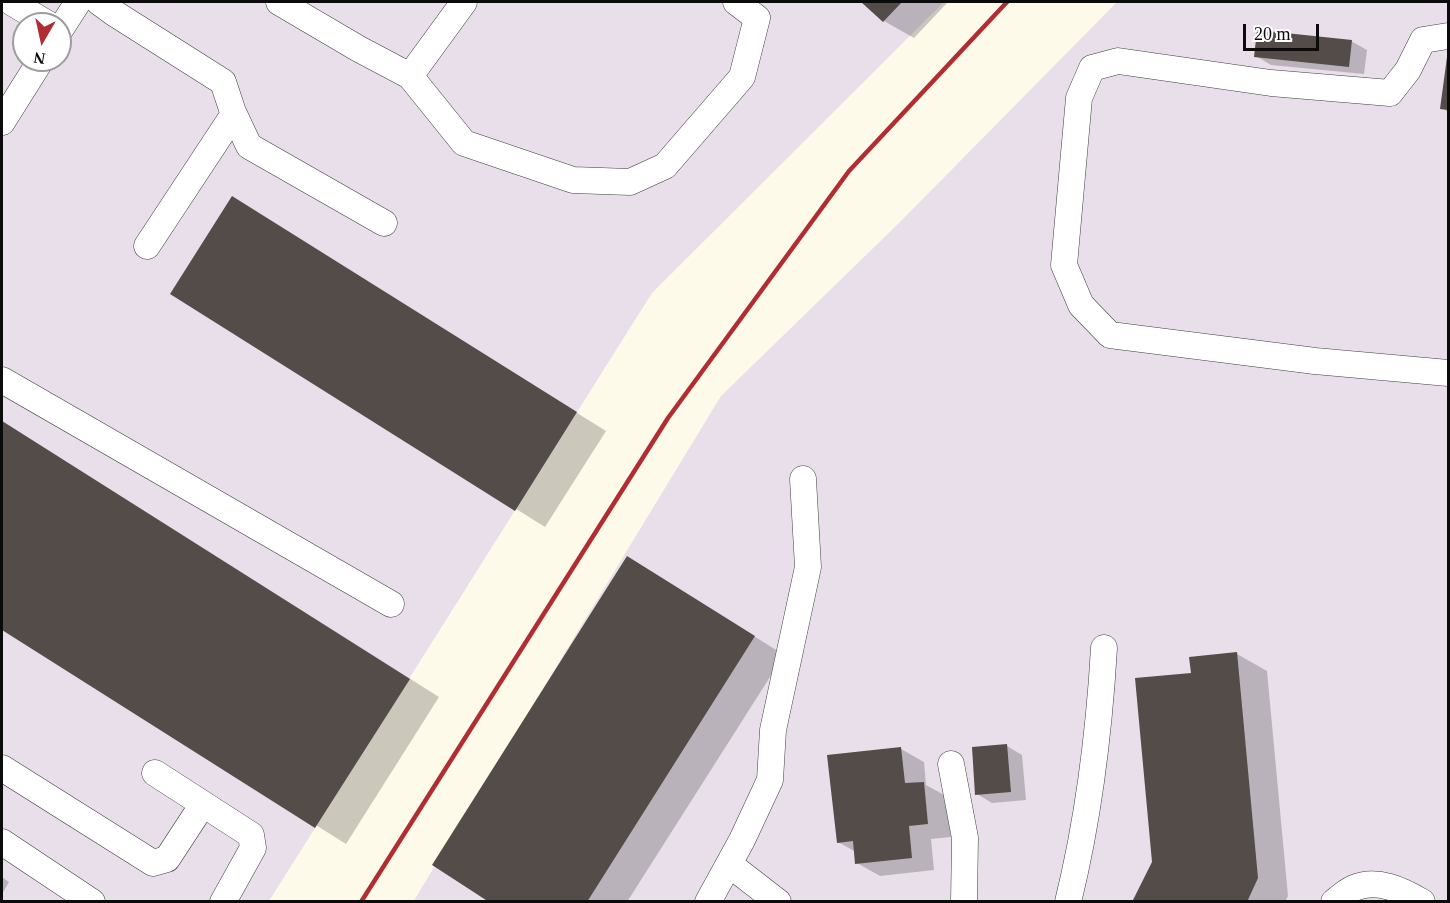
<!DOCTYPE html>
<style>
body{margin:0}
#map{position:relative;width:1450px;height:903px;overflow:hidden;background:#fefaea;font-family:"Times New Roman",serif}
canvas{display:block}
.frame{position:absolute;inset:0;border:3px solid #0b0b0b;pointer-events:none}
.north{position:absolute;left:12px;top:12px;width:60px;height:60px;box-sizing:border-box;background:#fff;border:2px solid #9d9d9d;border-radius:50%;rotate:189deg;font-size:16px;font-weight:700;line-height:24px;text-align:center;color:#0b0b0b}
.north::after{content:'';display:block;margin:auto;width:21px;height:27px;background:#b12d32;clip-path:polygon(50% 0,100% 100%,50% 72%,0 100%)}
.scale{position:absolute;left:1243px;top:24px;width:76px;height:27px;box-sizing:border-box;border:3px solid #0b0b0b;border-top:0;padding-left:8px;font-size:18px;line-height:21px;white-space:nowrap;color:#0b0b0b;-webkit-text-stroke:4px #fff;paint-order:stroke}
</style>
<div id="map">
<canvas width="1450" height="903"></canvas>
<div class="frame"></div>
<div class="north">N</div>
<div class="scale">20 m</div>
</div>
<script>
const ctx = document.querySelector('canvas').getContext('2d');
ctx.lineJoin = 'round';
function paint(path, color) {
  ctx.fillStyle = color;
  ctx.fill(path, 'evenodd');
}
function strokePath(path, color, width, dash) {
  ctx.strokeStyle = color;
  ctx.lineWidth = width;
  ctx.lineCap = dash ? 'butt' : 'round';
  ctx.setLineDash(dash || []);
  ctx.stroke(path);
}
paint(new Path2D(`
 M2,2h942l-292,291 -383,608 -267,1zM24,24h36v36h-36z
 M1117,2h331v899l-1035,1 308,-506 178,-173z`), '#e9dfea');
paint(new Path2D(`
 M863,2h85l-34,36 -30,-17z
 M1351,41l16,9 -3,24 -93,-9 -15,-9z
 M1448,58v54l-6,-4z
 M233,198l373,233 -61,96 -373,-233z
 M2,421l437,276 -93,147 -344,-216z
 M657,575l127,80 -157,247h-135z
 M1237,654l30,17 21,225 -3,6h-151l19,-39 40,-189z
 M1007,746l15,9 4,45 -34,3 -15,-9z
 M901,749l23,13 2,23 20,11 5,41 -20,2 3,31 -54,6 -23,-13 -1,-11 -18,-10z
 M2,877l7,5 -7,12z`), '#0003');
paint(new Path2D(`
 M861,2h41l-19,20z
 M1257,30l95,10 -3,27 -95,-10z
 M1447,57h1v53l-8,-1z
 M232,196l345,216 -62,99 -345,-217z
 M2,421l408,258 -95,149 -313,-198z
 M627,556l128,80 -168,266h-98l-57,-37z
 M1237,652l21,226 -11,24h-115l20,-40 -17,-184 56,-5 -2,-16z
 M1007,744l4,48 -36,3 -3,-48z
 M901,747l4,36 19,-1 4,42 -19,2 3,32 -57,6 -2,-23 -16,2 -10,-88z`), '#534c48');
const minor = new Path2D(`
 M11,2l37,22
 M99,2l15,11 109,69 10,30 16,34 135,77
 M279,2l80,47 51,27 54,67 109,37 57,2 35,-16 77,-89 15,-59 -21,-16
 M60,30l18,-28
 M1448,36l-25,4 -15,30 -18,23 -119,-10 -153,-22 -26,7 -13,30 -15,167 17,40 29,30 205,26 133,12
 M410,76l54,-74
 M2,122l39,-62
 M147,246l87,-132
 M2,380l389,224
 M951,764l14,74 -1,64
 M2,768l151,95 14,-4 36,-55
 M155,773l96,62 2,13 -30,54
 M2,842l90,60
 M729,864l49,38
 M708,902l34,-62 28,-60 3,-50 35,-163 -5,-88
 M1068,902c21,-85 31,-168 36,-254
 M1334,902c6,-5 13,-11 20,-14 23,-10 48,2 68,14`);
strokePath(minor, '#3e3e3e', 27);
strokePath(minor, '#fff', 26);
strokePath(new Path2D(`
 M361,902l307,-484 181,-247 158,-169`), '#b12d32', 4.5);
</script>
